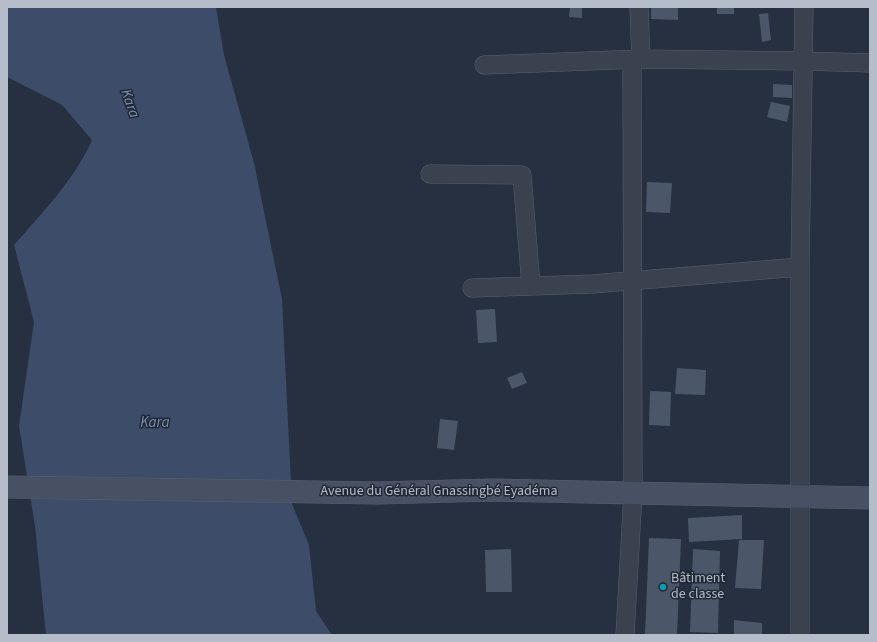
<!DOCTYPE html>
<meta charset="utf-8">
<style>
body{margin:0}
#map{position:relative;width:877px;height:642px;overflow:hidden;background:#263040;font-family:"Source Sans 3",sans-serif}
canvas{display:block}
.frame{position:absolute;inset:0;border:8px solid #b6bdca;pointer-events:none}
</style>
<div id="map">
<canvas width="877" height="642"></canvas>
<div class="frame"></div>
</div>
<script>
const ctx = document.querySelector('canvas').getContext('2d');
ctx.lineJoin = 'round';
function paint(path, color) {
  ctx.fillStyle = color;
  ctx.fill(path, 'evenodd');
}
function strokePath(path, color, width, dash) {
  ctx.strokeStyle = color;
  ctx.lineWidth = width;
  ctx.lineCap = dash ? 'butt' : 'round';
  ctx.setLineDash(dash || []);
  ctx.stroke(path);
}
function drawText(font, color, halo, rows, align = 'center') {
  ctx.font = font + ' "Source Sans 3",sans-serif';
  ctx.lineWidth = 3;
  ctx.setLineDash([]);
  ctx.textBaseline = 'middle';
  ctx.strokeStyle = halo;
  ctx.fillStyle = color;
  for (const [text, x, y, turn = 0] of rows) {
    ctx.save();
    ctx.translate(x, y);
    ctx.rotate((+turn || 0) * Math.PI / 180);
    ctx.textAlign = isNaN(turn) ? turn : align;
    if (halo) ctx.strokeText(text, 0, 0);
    ctx.fillText(text, 0, 0);
    ctx.restore();
  }
}
paint(new Path2D(`
 M7,7h209l8,48 30,108 28,136 10,205 17,41 7,66 16,24h-286l-11,-109 -16,-100 15,-104 -20,-77c29,-33 60,-65 78,-105l-30,-35 -55,-28z`), '#3c4c69');
paint(new Path2D(`
 M570,7h12v11l-13,-1z
 M651,7h27v13l-27,-1z
 M717,7h17v7h-17z
 M768,13l3,27 -9,2 -3,-28z
 M773,84l19,1v13l-19,-1z
 M771,102l19,4 -3,16 -20,-5z
 M647,182l25,1 -2,30 -24,-1z
 M495,309l2,33 -19,1 -2,-33z
 M677,368l29,2 -1,25 -30,-1z
 M522,372l5,11 -15,6 -5,-11z
 M650,391l21,1 -1,34 -21,-1z
 M440,419l18,2 -4,29 -17,-2z
 M742,515v24l-53,3 -1,-24z
 M649,538l32,1 -4,96h-32z
 M739,540h25l-3,49 -26,-1z
 M511,549l1,43h-26l-1,-42z
 M693,549l27,2 -2,82 -28,-1z
 M734,620l28,3v12h-28z`), '#4c5669');
const minor = new Path2D(`
 M639,7l2,52
 M632,61l1,432
 M484,65l157,-6 162,2 67,2
 M430,174l92,1 9,111
 M472,288l120,-4 208,-17
 M625,635l8,-142
 M800,635v-368l4,-260`);
const secondary = new Path2D(`
 M7,487l371,6 114,-3 378,8`);
strokePath(minor, '#58606d', 19);
strokePath(secondary, '#58606d', 23);
strokePath(minor, '#3a4250', 18);
strokePath(secondary, '#485163', 22);
for (const [x, y, r, color] of [
 [663,587,4,"#0f9aa8"]
]) {
  const dot = new Path2D();
  dot.arc(x, y, r, 0, 2 * Math.PI);
  ctx.fillStyle = color;
  ctx.fill(dot);
  strokePath(dot, '#1f2735', 1.5);
}
drawText('14px', '#b6bdca', '#1f2735', [
 ["Avenue du Général Gnassingbé Eyadéma",439,492]
]);
drawText('14px', '#b6bdca', '#1f2735', [
 ["Bâtiment",671,579],
 ["de classe",671,595]
], 'left');
drawText('italic 15px', '#7e91b2', '#1f2735', [
 ["Kara",129,104,70],
 ["Kara",155,424]
]);
</script>
